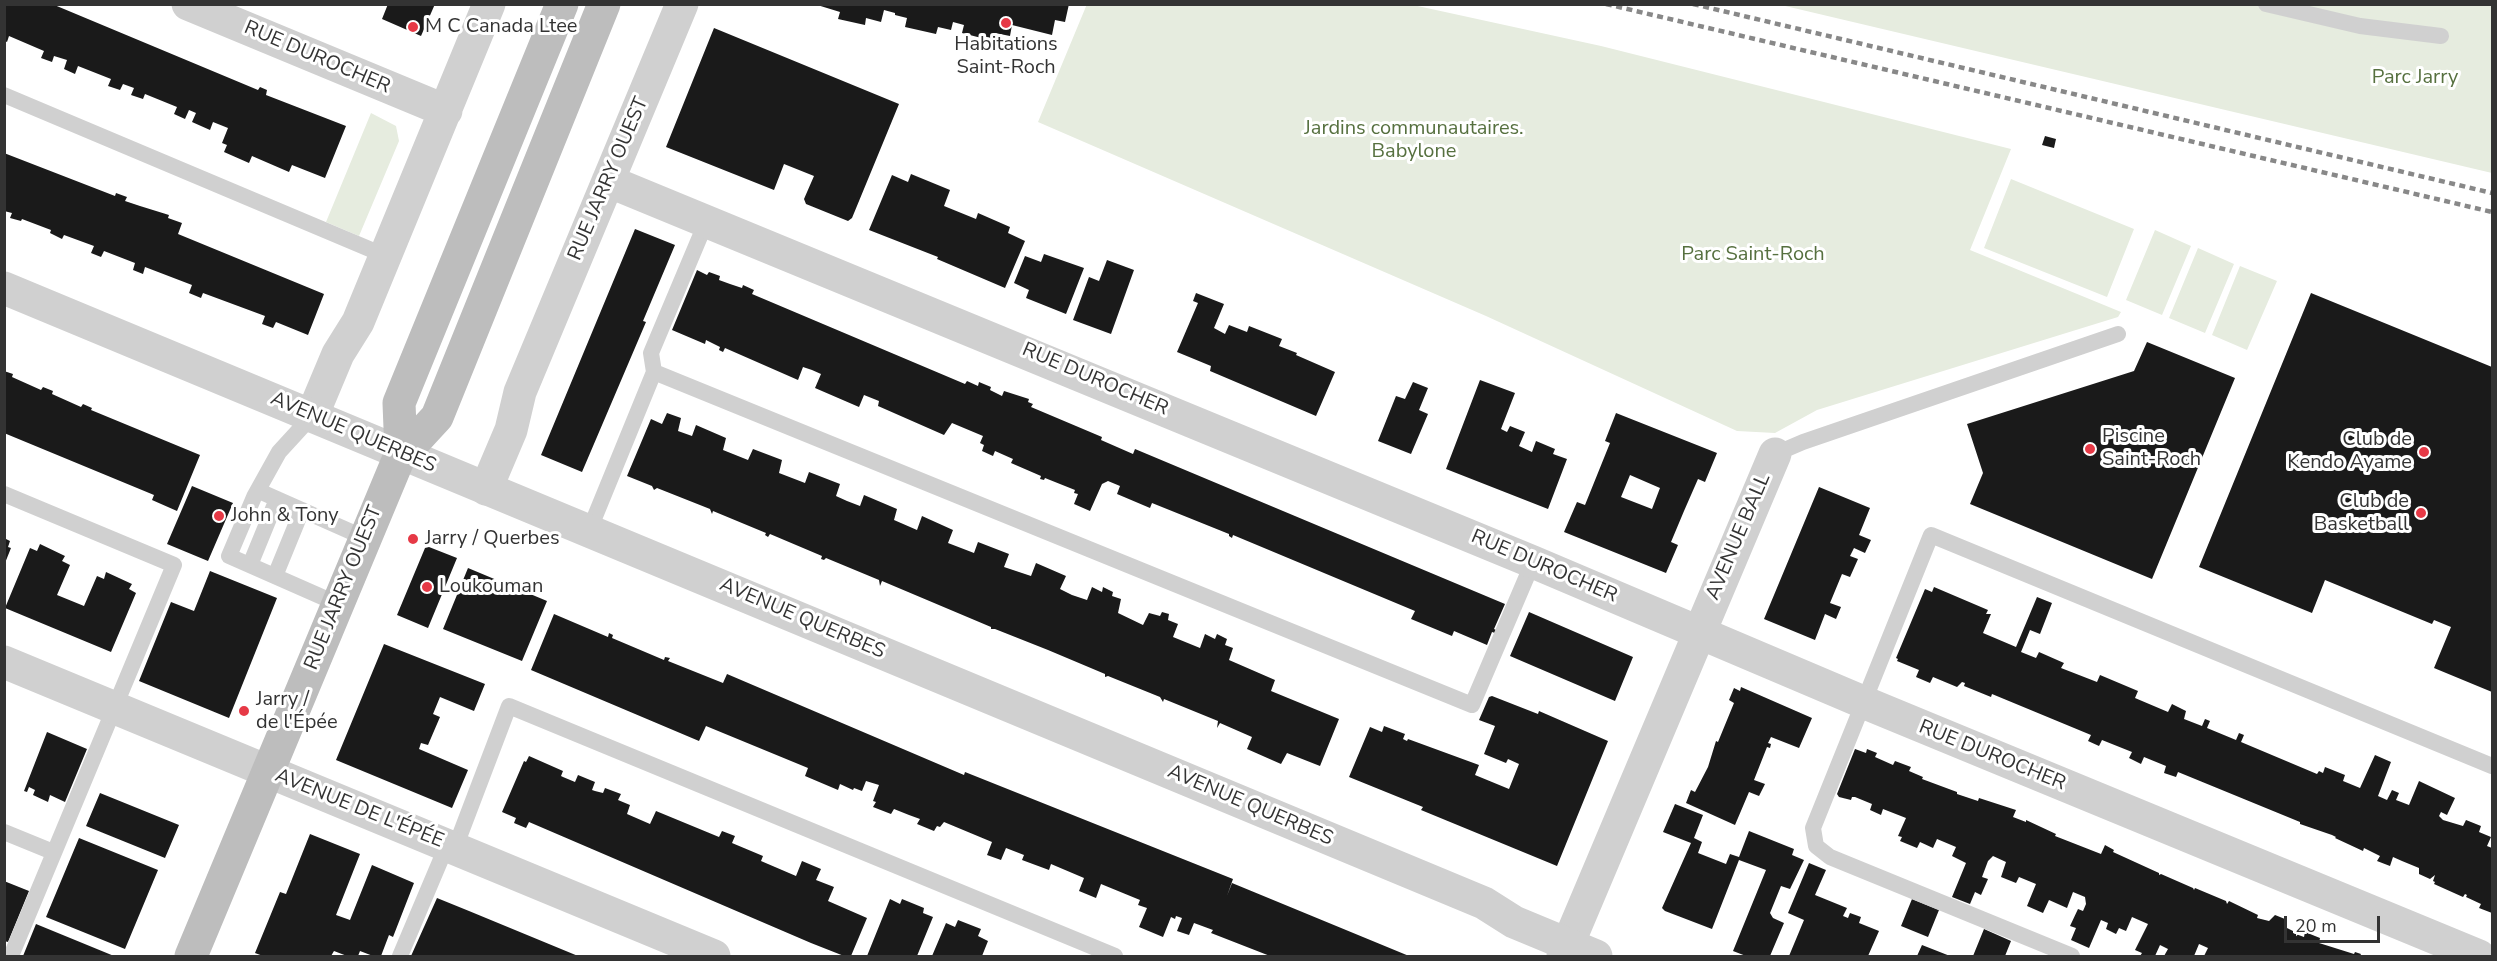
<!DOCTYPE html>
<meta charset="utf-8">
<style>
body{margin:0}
#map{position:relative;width:2497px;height:961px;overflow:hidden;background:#fff;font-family:"Nunito Sans",sans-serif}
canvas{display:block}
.frame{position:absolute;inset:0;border:6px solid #333;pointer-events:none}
.scale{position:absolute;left:2284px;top:916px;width:96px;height:27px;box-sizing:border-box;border:3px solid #333;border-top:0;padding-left:8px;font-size:18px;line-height:21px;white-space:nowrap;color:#333;-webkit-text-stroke:4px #fff;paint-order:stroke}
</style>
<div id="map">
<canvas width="2497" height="961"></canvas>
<div class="frame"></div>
<div class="scale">20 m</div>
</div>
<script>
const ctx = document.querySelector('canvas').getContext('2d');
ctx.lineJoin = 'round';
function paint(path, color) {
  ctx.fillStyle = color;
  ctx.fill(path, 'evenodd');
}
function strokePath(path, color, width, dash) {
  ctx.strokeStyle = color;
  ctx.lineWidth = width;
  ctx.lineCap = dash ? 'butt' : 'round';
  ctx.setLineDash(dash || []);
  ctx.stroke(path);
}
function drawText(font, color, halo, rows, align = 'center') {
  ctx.font = font + ' "Nunito Sans",sans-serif';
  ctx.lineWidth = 6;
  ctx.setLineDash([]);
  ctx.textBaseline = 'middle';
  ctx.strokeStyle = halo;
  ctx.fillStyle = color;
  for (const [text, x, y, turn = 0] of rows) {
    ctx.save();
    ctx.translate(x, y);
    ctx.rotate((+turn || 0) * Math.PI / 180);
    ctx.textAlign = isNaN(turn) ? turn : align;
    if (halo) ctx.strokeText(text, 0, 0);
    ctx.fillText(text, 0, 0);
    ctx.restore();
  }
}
paint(new Path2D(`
 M1087,4l326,1 188,41 410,103 -41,101 151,62 -3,5 -301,93 -42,23 -38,-2 -251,-115 -448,-194z
 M1781,5h711v168z
 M371,113l25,13 3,15 -40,95 -33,-14z
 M2011,179l123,50 -27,68 -123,-49z
 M2155,230l36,16 -29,69 -36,-15z
 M2198,248l36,16 -29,69 -36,-15z
 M2240,266l37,15 -30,69 -35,-15z`), '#e6ecdf');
paint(new Path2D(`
 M5,4h47l206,86 2,-3 7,3 -1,5 80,31 -21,52 -33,-13 -3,7 -37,-16 -3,7 -25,-11 3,-7 -5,-2 6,-15 -15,-6 -3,8 -18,-8 4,-9 -7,-3 -4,9 -11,-5 3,-7 -32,-13 -2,5 -12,-4 3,-7 -11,-4 -3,6 -12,-4 3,-7 -33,-13 -3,8 -11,-5 3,-9 -13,-4 -2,6 -11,-4 3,-7 -35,-15 -2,6 -2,-1z
 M388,4h47l-14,32 -39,-17z
 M814,4h255l-4,18 -10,-2 -3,15 -40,-10 -2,11 -15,-3 -2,8 -31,-8 2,-8 -11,-3 -2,8 -13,-3 -2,7 -31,-7 2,-9 -12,-3v-2l-11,-3 -3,12 -15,-4 -1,7 -27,-6 2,-7z
 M714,28l185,76 -47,114 -4,3 -42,-17 -2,-5 10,-23 -30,-12 -10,26 -108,-43z
 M2045,136l11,3 -2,9 -12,-3z
 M4,153l111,43 1,-3 11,4 -2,4 15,5 29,9 -1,3 14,5 -4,11 146,60 -16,41 -32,-13 -3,6 -11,-4 3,-8 -62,-23 -2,5 -12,-5 3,-8 -47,-18 -2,7 -10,-4 2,-7 -31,-12 -3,6 -10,-4 3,-7 -30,-11 -2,4 -12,-6 1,-3 -29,-11 -1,2 -11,-3 2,-5 -8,-2z
 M911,174l39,16 -6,16 32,13 2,-6 32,14 -2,6 17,8 -20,47 -68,-29 1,-2 -69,-27 23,-55 16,7z
 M635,229l40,16 -32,76 3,1 -64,150 -41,-17z
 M1044,254l40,14 -18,46 -40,-16 3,-8 -15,-7 11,-27 16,6z
 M1107,260l27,10 -23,64 -38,-14 16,-43 10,4z
 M697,270l10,5 2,-3 11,4 -1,4 11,4 12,4 1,-3 11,5 -2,4 213,90 2,-3 11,5 1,-4 12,5 -1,3 12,6 2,-5 25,8 -1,3 5,2 -2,3 71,30 -1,3 32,14 2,-5 370,155 -11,25 2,1 -1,3 -3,-1 -5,13 -33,-14 -2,5 -41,-17 4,-8 -182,-76 -1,3 -3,-2v-2l-77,-31 -2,5 -33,-14 3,-8 -12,-5 -6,3 -12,27 -16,-7 4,-10 -4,-1 1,-3 -30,-12 -1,2 -4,-1 1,-3 -30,-13 2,-4 -18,-8 -2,5 -11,-5 2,-6 -4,-2 3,-7 -31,-13 -8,12 -66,-29 1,-5 -15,-6 -5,12 -44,-19 6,-14 -9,-4 -9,-3 -5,13 -73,-32 -2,4 -4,-2 1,-3 -14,-7 -1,4 -33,-14z
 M1196,293l28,11 -10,24 11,6 4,-9 18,7 2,-6 33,13 -3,7 18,7 -1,2 39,17 -19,44 -106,-45 1,-5 -34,-14 21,-49 -5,-2z
 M2311,293l181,74v325l-58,-24 17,-41 -17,-7 -2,4 -107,-44 -13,33 -113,-46z
 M2147,342l88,36 -83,201 -182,-75 13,-31 -16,-49 167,-53z
 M4,371l9,3 -1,3 29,13 2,-3 10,4 -1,3 29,13 2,-3 9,4 -1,2 109,45 -23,56 -25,-11 2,-5 -150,-62z
 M1480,380l35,13 -14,36 6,3 3,-6 15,6 -6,14 13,6 4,-11 19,8 -2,5 14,5 -19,50 -102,-40z
 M1413,382l15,6 -9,22 9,4 -17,40 -33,-13 18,-45 9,3z
 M667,413l14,5 -3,13 14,5 4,-11 30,13 -3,12 25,10 5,-11 29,11 -3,13 26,10 4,-11 31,12 -4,12 11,5 13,5 4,-11 33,14 -3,11 23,10 5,-14 31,14 -5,13 26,10 4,-11 31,12 -5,13 27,9 5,-13 30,13 -6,13 12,6 15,5 5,-13 10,5 1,-5 10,5 -1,4 9,3 -3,14 25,12 6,-12 11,3 2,-4 7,2 -1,6 10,4 -5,13 27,11 5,-14 10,5 2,-5 10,5 -2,6 8,3 -4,12 46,20 -4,11 68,28 -19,47 -33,-13 -6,11 -34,-15 5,-12 -32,-14 -3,5 1,-7 -54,-22 -1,3 -3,-5 -52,-21 -3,1v-3l-57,-24 -53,-21h-4v-2l-109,-46 -2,5 -1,-6 -53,-22 -2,2 -3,-1 1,-3 -52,-22 -2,3 -3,-2 1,-2 -53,-22 -1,3 -2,-5 -53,-21 -3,2 -2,-4 -25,-10 24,-57 11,5z
 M1616,413l101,40 -12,29 -7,-3 -14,32 -13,31 7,3 -12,28 -102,-41 13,-30 8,3 25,-62 -5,-2zM1630,475l30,13 -8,21 -31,-12z
 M192,486l41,17 -25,58 -41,-17z
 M1819,487l51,21 -11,27 12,5 -6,13 -11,-5 -4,8 8,3 -8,18 -8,-3 -12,29 11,4 -5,12 -11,-5 -10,26 -51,-21z
 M4,538l6,3 -2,6 3,1 -6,15z
 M40,544l25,12 -3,5 8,4 -13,30 27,11 13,-30 7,3 2,-7 26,12 -3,5 7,4 -25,59 -106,-44 25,-60 7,3z
 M429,547l28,11 -29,70 -31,-13 28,-67z
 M468,568l79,33 -25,60 -79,-32z
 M210,571l67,27 -48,120 -90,-37 32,-79 23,9z
 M1934,587l54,23 -2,4h5l-8,19 33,14 21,-50 15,6 -12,31 -10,-4 -9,22 15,6 3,-6 25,11 -3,5 36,14 3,-7 38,16 -3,7 33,14 4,-8 14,7 -2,8 18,7 3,-7 5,2 -3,7 29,12 3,-7 5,2 -3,7 76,32 2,-3 4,2 2,-6 20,8 -2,6 17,7 15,-33 16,7 -13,34 9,4 5,-10 7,3 -3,7 13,5 10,-24 36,17 -8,17 -6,-3 -2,4 4,4 20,6 3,-6 15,6 -2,6 12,5 -4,9 5,2v65l-13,-5 2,-4 -15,-7 1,-2 -2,-1 -2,3 -29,-13 1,-2 -2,-1 2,-6 -5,4 -11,-5v-6l-17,-7 -9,-4 -3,9 -13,-5 3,-5 -16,-8 -1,3 -28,-13 1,-1 -4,-2 -32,-11v-2l-122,-50 -2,5 -12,-4 2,-7 -22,-9 -3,7 -12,-6 3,-6 -30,-12 -3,6 -11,-5 3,-6 -99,-41 -1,3 -27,-11 1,-3 -3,-1 -5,5 -24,-10 -3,6 -14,-6 3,-7 -22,-9 1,-2 -2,-1 29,-69 7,3z
 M1529,612l104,45 -18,44 -105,-45z
 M554,614l54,23 1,-4 4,2 -1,3 52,22 1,-3 5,1 -2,3 55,22 4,-9 237,101 1,-3 268,107 -6,17 5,-13 177,73h-139l-59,-23 2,-3 -19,-7 -5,12 -12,-4 5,-13 -6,-2 -1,3 -4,-2 -8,20 -24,-10 8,-19 -9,-3 2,-5 -39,-16 -5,14 -17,-7 5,-13 -33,-14 -2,6 -27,-10 2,-5 -18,-7 -5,12 -14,-5 5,-13 -48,-20 -4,5 -3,-1 -3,5 -17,-7 3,-5 -11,-4 -15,-6 -3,5 -18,-7 3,-5 -3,-1 6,-16 -13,-4 -4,10 -8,-3 -1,2 -13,-6 -2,6 -33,-14 3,-8 -102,-42 -7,15 -168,-71z
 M384,644l101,40 -11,27 -34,-14 -7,17 7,3 -12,28 -7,-2 -2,6 49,21 -16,38 -116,-48z
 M1741,687l71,31 -13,30 -28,-11 -3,6 3,1 -1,4 -3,-1 -13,33 11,4 -6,12 -10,-4 -14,33 -49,-22 5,-13 4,2 13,-25 8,-26 2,1 16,-39 -5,-3 5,-12 6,3z
 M1492,696l46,18 1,-3 69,30 -51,125 -136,-56 2,-3 -74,-30 21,-50 12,5 2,-6 21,8 -2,5 4,2 1,-2 71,26 -4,10 34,14 10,-25 -11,-5 -2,4 -22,-9 11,-28 -16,-6 10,-23z
 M47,732l40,17 -22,53 -15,-7 -2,7 -15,-7 2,-5 -6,-3 -2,5 -3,-1z
 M1855,749l11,4 1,-4 10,4 -2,4 18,8 2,-4 16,6 -2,4 14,6 -1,2 35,13v2l21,7 1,-3 37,12 -3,7 13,5v-2l30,14 -1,2 46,18 4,-9 9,5 -1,2 46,21v2l2,-1 32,14 1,2 1,-2 31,13 1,3 2,-3 29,14 -1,3 12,3 6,-6 10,4v8l8,4v2l11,4 1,-5 15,6 -1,5 35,11 1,-2 6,2 -1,2h-156l4,-8 -9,-4 -5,12h-30l4,-7 -8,-4 -5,11h-15l2,-3 -7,-3 13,-26 -16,-7 -6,14 -7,-3 -3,6 -10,-5 2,-6 -7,-3 -12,28 -18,-8 5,-12 -6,-2 8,-17 5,2 3,-7 -1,-7 -12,-5 -6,16 -18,-8 -6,13 -16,-7 9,-22 -17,-7 -3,6 -15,-6 5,-15 -13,-6 -5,5 -6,16 6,2 -7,16 -6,-3 -5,12 -18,-7 14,-34 -14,-7 4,-9 -19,-8 -4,9 -13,-6 -3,6 -17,-7 2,-4 -4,-1 8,-18 -23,-9 -2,6 -11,-5 2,-6 -17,-7h-3l-1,3 -12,-3 -2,-3z
 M529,756l34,15 -2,5 2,1 12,5 3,-7 17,7 -3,8 3,1 8,2 2,-5 16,6 -3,6 12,5 -3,9 23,10 6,-13 63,26 3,-6 13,5 -3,7 31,13 -2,5 35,15 6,-15 19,8 -5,11 18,7 -6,14 39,17 -16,38h-7l-33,-13 -282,-121 -3,6 -12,-5 2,-5 -14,-6 22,-51 2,1z
 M100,793l79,32 -14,33 -79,-32z
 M1675,804l28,11 -9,23 8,4 -4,11 28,11 4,-10 9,3 10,-26 45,18 -2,6 12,5 -14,29 -9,-3 -11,27 3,5 11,5 -14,33h-24l-13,-5 33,-81 -27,-10 -27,69 -47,-18 -3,-3 29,-65 -28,-11z
 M310,834l50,20 -24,61 14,5 22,-55 42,18 -21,54 -4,-2 -8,21h-8l-13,-5 -2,5h-11l-13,-5 -3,5h-68l-8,-3 25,-61 6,2z
 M79,838l79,32 -33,79 -79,-32z
 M1809,863l17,7 -11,25 32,13 -4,8 5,2 2,-5 11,4 -2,6 20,8 -11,25h-79l15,-36 -16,-7z
 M4,881l25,10 -21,51 -4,-1z
 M437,898l32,13 109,45h-167z
 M890,899l10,5 2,-5 22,9 -1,5 10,4 -16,39h-50z
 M1912,899l27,11 -11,27 -27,-11z
 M958,920l23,9 -3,7 10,5 -6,15h-50l14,-33 9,4z
 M36,924l78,32h-91z
 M1984,929l27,12 -6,15h-32z
 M1922,945l28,11h-33z`), '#1a1a1a');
strokePath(new Path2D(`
 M2266,4l94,22 81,10
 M4,95l382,161
 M654,372l818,333 61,-143
 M312,416l-33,36 -25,45 -25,59 109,48
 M1775,454l28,-12 315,-108
 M259,491l106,47
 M4,494l170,71 -163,391
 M589,531l65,-159 -3,-19 56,-133
 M250,565l27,-66
 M275,576l27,-66
 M4,832l49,20
 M455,848l54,-142 606,250
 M400,956l47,-111
 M2072,956l-242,-99 -14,-11 -3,-18 118,-293 561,231`), '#d0d0d0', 16);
strokePath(new Path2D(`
 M188,4l258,107
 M608,181l925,381 330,140 616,254
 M312,416l26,-62 20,-32 131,-318
 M486,489l25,-59 9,-38 162,-388
 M4,662l710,294
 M1563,956l212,-502`), '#d0d0d0', 33);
strokePath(new Path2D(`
 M4,288l1480,615 30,19 82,34`), '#d0d0d0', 33);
strokePath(new Path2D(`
 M401,453l12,-10 24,-26 167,-413
 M191,956l210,-503 -2,-50 163,-399`), '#bdbdbd', 33);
strokePath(new Path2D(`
 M1606,4l886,208
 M1693,4l799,189`), '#888', 4.5, [6, 4.5]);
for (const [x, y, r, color] of [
 [1006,23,6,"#e63946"],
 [413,27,6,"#e63946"],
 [2090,449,6,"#e63946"],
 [2424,452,6,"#e63946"],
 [2421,513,6,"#e63946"],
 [219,516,6,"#e63946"],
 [413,539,6,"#e63946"],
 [427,587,6,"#e63946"],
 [244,711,6,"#e63946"]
]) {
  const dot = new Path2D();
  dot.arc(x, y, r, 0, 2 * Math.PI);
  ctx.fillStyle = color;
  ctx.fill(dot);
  strokePath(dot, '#fff', 2);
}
drawText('20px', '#333', '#fff', [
 ["M C Canada Ltee",425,27],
 ["Habitations",1006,45,"center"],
 ["Saint-Roch",1006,68,"center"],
 ["Piscine",2102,437],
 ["Saint-Roch",2102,460],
 ["Club de",2412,440,"right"],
 ["Kendo Ayame",2412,463,"right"],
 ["Club de",2409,502,"right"],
 ["Basketball",2409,525,"right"],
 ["John & Tony",231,516],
 ["Jarry / Querbes",425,539],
 ["Loukouman",439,587],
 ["Jarry /",256,700],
 ["de l'Épée",256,723]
], 'left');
drawText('20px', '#333', '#fff', [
 ["RUE DUROCHER",317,58,23],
 ["RUE JARRY OUEST",609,179,-67],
 ["RUE DUROCHER",1095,380,23],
 ["AVENUE QUERBES",353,433,23],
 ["AVENUE BALL",1739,537,-67],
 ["RUE DUROCHER",1544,567,23],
 ["RUE JARRY OUEST",344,588,-68],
 ["AVENUE QUERBES",802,619,23],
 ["RUE DUROCHER",1992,756,22],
 ["AVENUE QUERBES",1250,806,23],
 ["AVENUE DE L'ÉPÉE",359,809,22]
]);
drawText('20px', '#56703f', '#fff', [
 ["Parc Jarry",2415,78],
 ["Jardins communautaires.",1414,129],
 ["Babylone",1414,152],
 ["Parc Saint-Roch",1753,255]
]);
</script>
